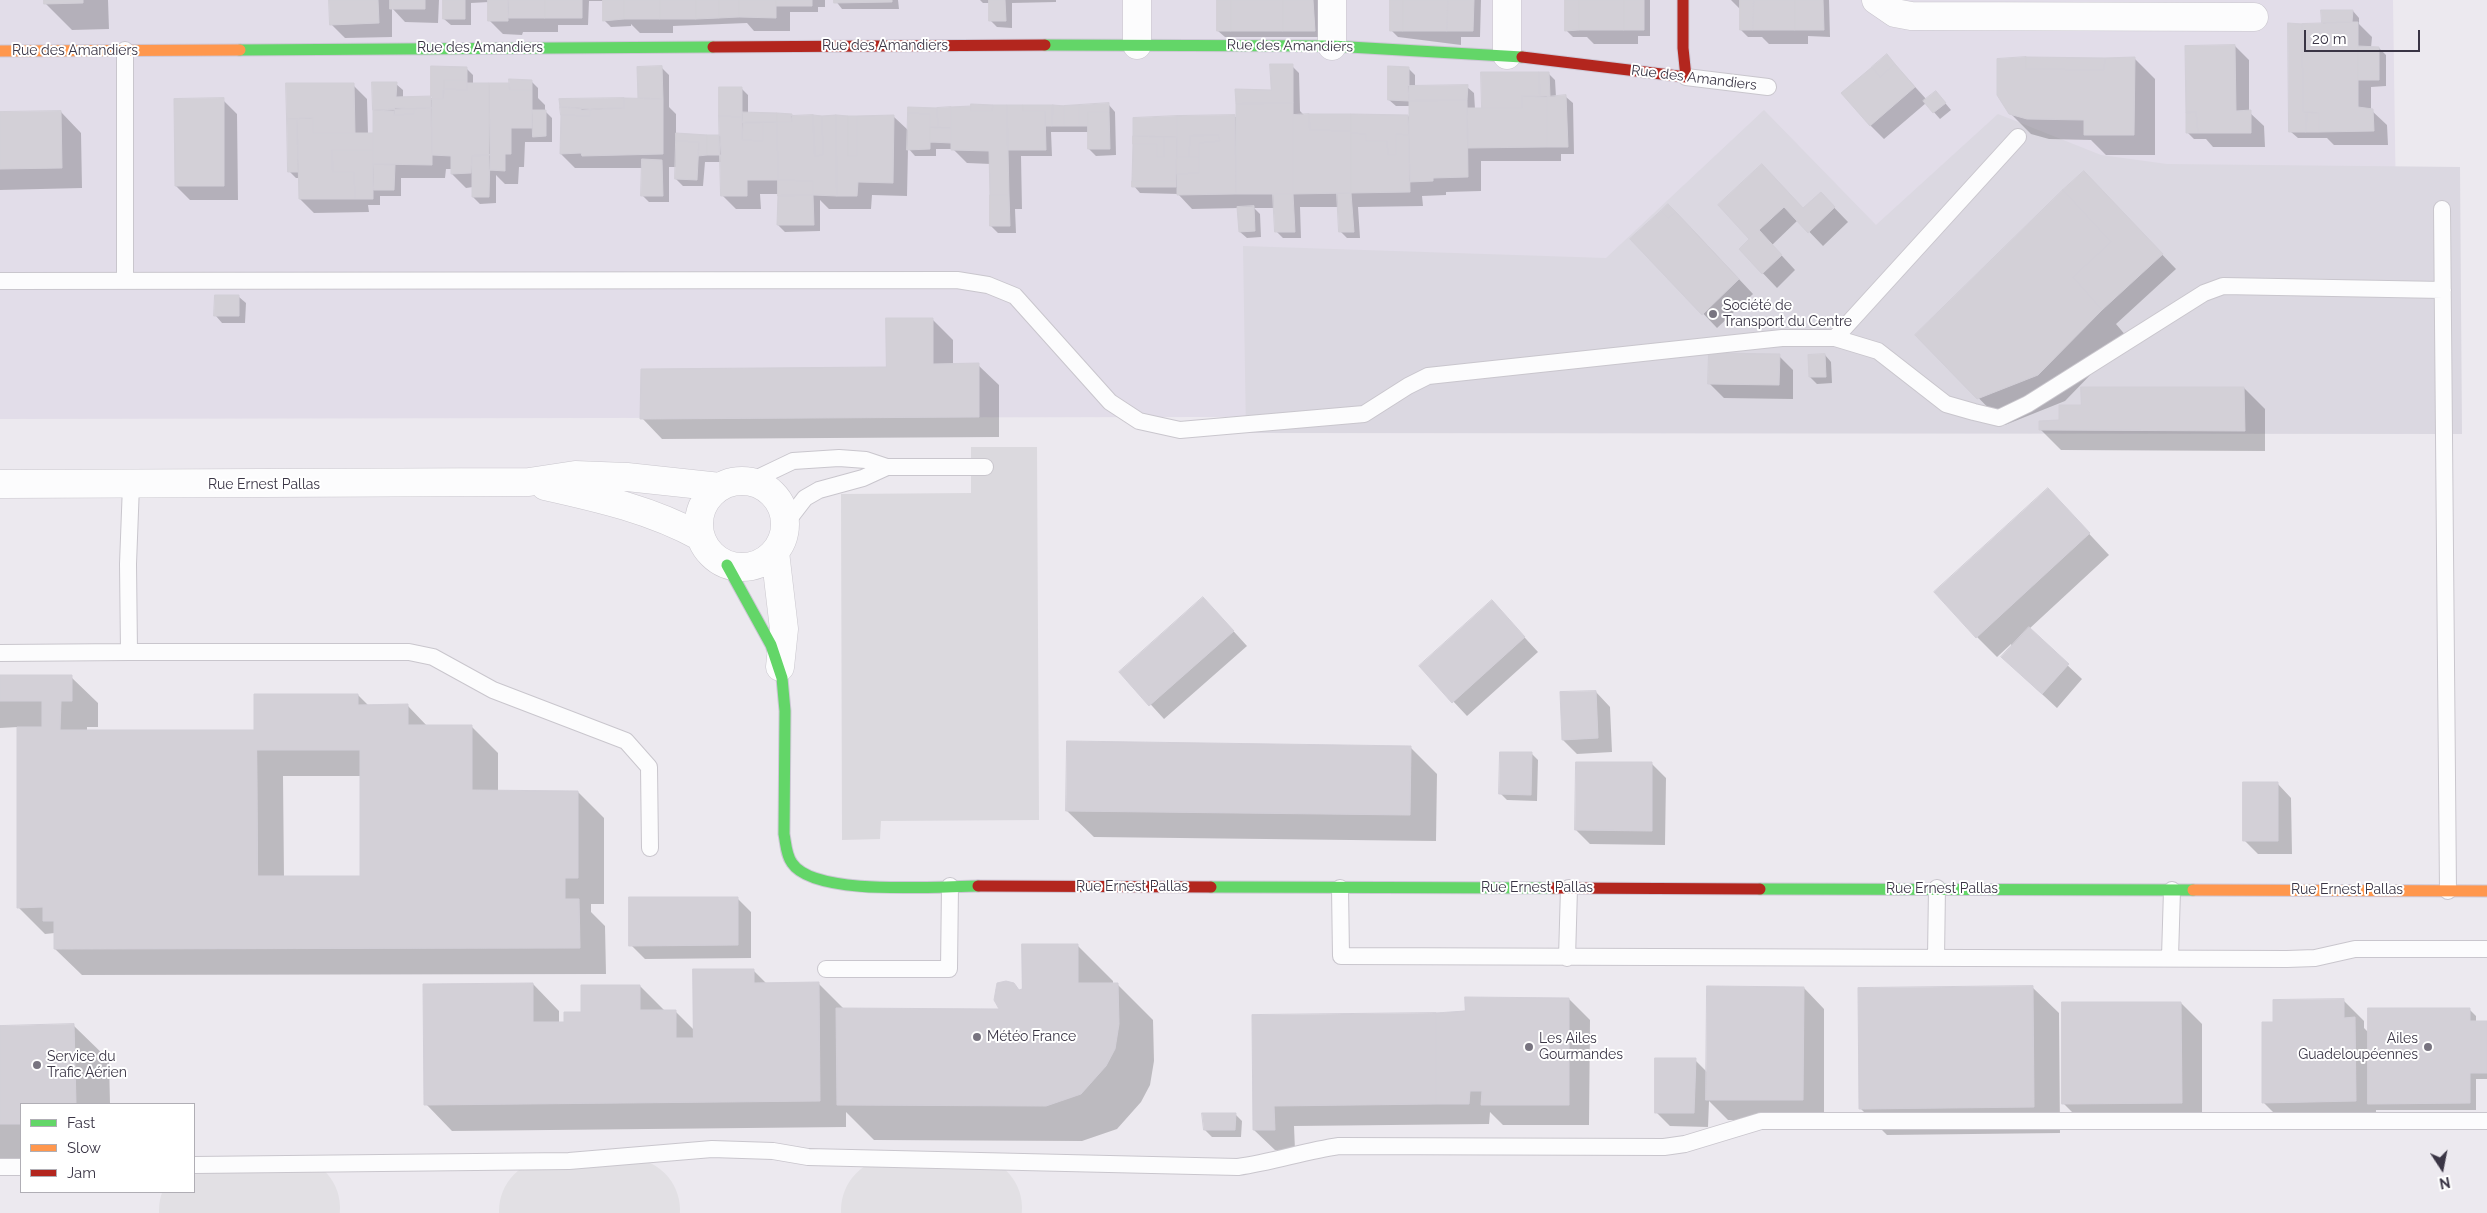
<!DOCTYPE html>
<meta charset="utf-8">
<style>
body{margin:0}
#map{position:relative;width:2487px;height:1213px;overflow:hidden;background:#ece9ef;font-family:Raleway,sans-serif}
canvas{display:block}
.legend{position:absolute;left:20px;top:1103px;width:175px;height:90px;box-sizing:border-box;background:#fff;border:1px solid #b0aeb5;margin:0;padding:6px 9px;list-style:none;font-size:15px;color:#3a3545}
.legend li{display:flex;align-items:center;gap:10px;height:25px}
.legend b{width:25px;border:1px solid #b0aeb5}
.north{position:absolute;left:2417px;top:1143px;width:50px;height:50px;-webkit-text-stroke:4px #fff;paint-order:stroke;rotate:169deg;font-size:14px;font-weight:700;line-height:20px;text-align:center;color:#3a3545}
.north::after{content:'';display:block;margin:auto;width:18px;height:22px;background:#3a3545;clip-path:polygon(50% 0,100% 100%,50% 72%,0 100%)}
.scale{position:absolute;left:2304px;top:30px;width:116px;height:22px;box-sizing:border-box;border:2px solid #3a3545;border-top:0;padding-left:6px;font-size:15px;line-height:18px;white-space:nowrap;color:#3a3545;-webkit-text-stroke:4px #fff;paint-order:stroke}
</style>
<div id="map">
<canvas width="2487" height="1213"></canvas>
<ul class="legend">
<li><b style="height:6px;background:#63d668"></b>Fast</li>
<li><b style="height:6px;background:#ff974d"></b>Slow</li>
<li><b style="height:6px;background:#b3261e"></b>Jam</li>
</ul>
<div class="north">N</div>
<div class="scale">20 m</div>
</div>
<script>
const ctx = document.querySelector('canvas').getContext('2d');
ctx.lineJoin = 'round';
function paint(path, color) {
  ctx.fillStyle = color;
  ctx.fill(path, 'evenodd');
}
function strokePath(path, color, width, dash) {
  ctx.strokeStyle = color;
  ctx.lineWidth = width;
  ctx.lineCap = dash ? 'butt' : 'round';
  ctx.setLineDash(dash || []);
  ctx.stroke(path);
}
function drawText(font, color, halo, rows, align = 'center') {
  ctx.font = font + ' Raleway,sans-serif';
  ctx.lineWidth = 4;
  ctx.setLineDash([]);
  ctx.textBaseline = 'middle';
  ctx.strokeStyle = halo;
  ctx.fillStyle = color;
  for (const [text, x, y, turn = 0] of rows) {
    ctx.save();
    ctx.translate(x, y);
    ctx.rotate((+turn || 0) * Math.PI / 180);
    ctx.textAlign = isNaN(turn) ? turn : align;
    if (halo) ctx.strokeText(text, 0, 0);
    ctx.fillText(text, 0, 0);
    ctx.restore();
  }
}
paint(new Path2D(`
 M0,0h2393l6,415 -2399,4z`), '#e2dde9');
paint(new Path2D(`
 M1764,110l112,115 122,-111 103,41 66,9 293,3 2,267 -1216,-1 -3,-187 363,12z`), '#dbd8e1');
paint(new Path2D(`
 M971,447h66l2,373 -158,1 -1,18 -38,1 -1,-346 130,-1z`), '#dbd9de');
paint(new Path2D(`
 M45,0h63l1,29 -37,1 -27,-27z
 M330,0h109l-1,23 -33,-1 -13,-14v29l-47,1 -14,-14z
 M444,0h381v7h-7v5h-28v19h-36l-7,-8 -74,3v7h-33l-9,-9v2l-20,1 -7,-7v-19h-15l-1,24h-30v7h-35l-1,3 -19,-1 -14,-14v-18l-18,1v22h-20l-7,-6z
 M835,0h63l1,9h-57z
 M980,0h76v2l-44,1v25l-15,-1 -7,-7v-17h-7z
 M1218,0h100l3,37h-96l-7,-6z
 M1391,0h90l-1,37h-19v8l-63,-8 -7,-7z
 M1567,0h83v36h-12v8h-44l-7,-7h-14l-7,-7z
 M1731,0h98l1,37 -22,-1v8h-39l-7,-7h-14l-7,-7v-20z
 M2322,11h31l6,7v6l13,13 -1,11h8l7,7v31l-15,1v23l16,15 1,20h-54l-7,-7h-29l-7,-6 32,-108z
 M2235,46l14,14v52l15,14 1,21h-52l-7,-8h-12l-7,-7z
 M1887,56l40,44 9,-8 15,18 -11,9 -14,-16 -42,36 -14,-14z
 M2134,58l21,21v76h-49l-15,-15 -42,-1 -18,-5 -21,-21z
 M1292,66l7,7 1,38 5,5h103l2,2v-12h-14l-7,-6 19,-32 7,7v12h52l7,6 1,16h8l65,-36 7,7 1,17h10l7,6 1,51h-13v7h-80v30l-35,1v3l-24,1 1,10 -65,1 2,31h-13l-7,-7 -1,-24h-39l1,31h-18l-7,-7 -1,-23h-21l6,6 1,23 -14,1 -7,-6 -1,-24 -47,1 -14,-15 -38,-1 -6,-7v-67l103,-2 35,-26z
 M433,68h33l7,7v9l35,1 3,2 20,-6 7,7v10l7,7v6l7,7v24h-27l-1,25h-5l-1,17h-13l-9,-9v28l-16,1 -7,-7v-10l-7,1 -14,-14v-5h-6l-1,9h-44v18h-21v9h-12l1,7 -55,1 -14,-14v-21h-4l-7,-7 -2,-87 66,1 14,14 1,35h6l-1,-50h23l7,6v8h30z
 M639,68h23l7,7v32l7,7v20l45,2 20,-48 7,7v19l43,1 3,3 100,-1 15,14 42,-23 158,-3 6,7 1,43 -20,1 -7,-7v-17h-38l1,24h-31l1,53h-7l1,24h-18l-7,-7v-62l-24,-1 -14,-14h-17v7h-21l-7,-8 -1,48 -35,-1 -1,14h-42l-9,-9v31l-35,1 -7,-7 1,-31h-19l1,15h-25l-14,-14v-33h-17l-2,24h-20l-7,-7v-12h-7v35h-20l-7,-7 1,-27h-68l-14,-14v-54h79z
 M223,100l14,14 1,86h-48l-14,-14z
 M61,112l20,21 1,55 -82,2v-77z
 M1762,166l42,44 17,-16 27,28 -25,24 -25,-26 -26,25 23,25 -18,18 -37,-39 10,-10z
 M2097,187l79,82 -60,55 11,13 -62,64 -60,24 -88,-90z
 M1690,227l63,67 -36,34 -85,-89z
 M239,297l7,6 -1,20h-23l-6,-7z
 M932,319l21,21v25h25l21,20v52l-337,2 -20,-21 246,-50z
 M1825,355l6,7 1,21 -15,1 -7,-7z
 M1779,356l14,14v29l-69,-1 -15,-15z
 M2244,388l21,21v42l-204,-1 -21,-21 20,-8 22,-15z
 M2048,490l61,65 -80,74 53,50 -25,29 -40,-37 -6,-27 -14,13 -20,-20z
 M1492,602l46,50 -71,64 -47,-50z
 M1217,613l30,33 -83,73 -43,-47z
 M0,676l71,1 27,26v24h-11v4h168l103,-36 11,11h39l20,21 43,-1 27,27v39h80l26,26v86h-13v8l14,14 1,48 -524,1 -27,-26v-16l-10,1 -27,-27v-180l-18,1zM283,776h79v101l-78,1z
 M1596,692l14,15 2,45 -35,2 -14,-14z
 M1410,747l27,27 -1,67 -342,-4 -27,-26z
 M1531,753l7,7 -1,41 -30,-1 -7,-7z
 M1652,764l14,14 -1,67 -75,-1 -14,-14z
 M2277,783l14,15 1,56h-34l-14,-14z
 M737,898l14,14v46l-106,1 -14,-14z
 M1077,945l36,36v4h5l35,35 1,41 -4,24 -9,17 -24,27 -35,12 -208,-1 -28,-28v15l-394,4 -26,-27 107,-120 26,27v12h6l75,-37 25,25h10l19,19 59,-60 14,14h52l26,26h156l13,-25 6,6z
 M2032,987l27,26 1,120 -173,2 -26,-26z
 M1804,988l20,21v111h-96l-19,-19 -1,26 -38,-1 -14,-14 39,-52 12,12z
 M1569,999l21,21 -1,105h-86l-13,-13 -1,12 -195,2 1,24h-20l-21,-20 -1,-114 183,-2z
 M2344,1001l20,20v7l6,6 99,-25 7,7v6h11v57h-11v31h-100v12l-92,1 -21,-21 11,-79z
 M2181,1003l21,21v99l-118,1 -21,-21z
 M73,1025l36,35 1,44h-89v56l-21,1v-134z
 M1235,1114l7,7 -1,16h-29l-7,-7z`), '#0003');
strokePath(new Path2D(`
 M211,1213v-3l77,-2
 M551,1213v-2l77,-1
 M893,1213v-3l77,-2`), '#e2e0e4', 104);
const building = new Path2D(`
 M44,0h39v3l-39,1z
 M329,0h49l1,23 -49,2z
 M390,0h35v9h-35z
 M443,0h22v19h-22z
 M488,0h20v21h-20z
 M508,0h37v18h-36z
 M545,0h37v18h-37z
 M603,0h21v19l-21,2z
 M624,0h36v19h-36z
 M660,0h36v19h-36z
 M696,0h23v18l-23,1z
 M719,0h20v17l-20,1z
 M739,0h37v18l-37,-1z
 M776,0h36v6h-36z
 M834,0h58v2l-58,1z
 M989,0h16l1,21h-17z
 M1217,0h14v31h-14z
 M1231,0h52v31h-52z
 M1283,0h30l2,31h-32z
 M1390,0h13v31h-13z
 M1403,0h45l-1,31h-44z
 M1448,0h26l-1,31h-26z
 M1565,0h14v30l-14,1z
 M1579,0h45v30h-45z
 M1624,0h20v30h-20z
 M1740,0h14l-1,30h-13z
 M1754,0h41v30h-42z
 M1795,0h28l1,30h-29z
 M2321,10h32l-1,12 -30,1z
 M2352,22h6v85l15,2 1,22 -55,1v-19l-16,-1 -1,-88z
 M2288,23l14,1 1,88h4l-1,20h-17z
 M2235,45l1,66 15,-1v23h-53l-2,-21 -10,1 -1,-67z
 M2358,46l21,1v33h-21z
 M1887,54l8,10 -15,13 -8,-10z
 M2026,57v12l78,1 1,-12 30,-1 -1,78h-50v-15l-57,-1 -18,-5 -12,-19v-36z
 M2026,57l79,1 -1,12 -78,-1z
 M1270,64h23v39l-57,1 -1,-15 36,1z
 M1895,64l20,23 -45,39 -29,-33 31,-26 8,10z
 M431,66l36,1v13h-23l-1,19h-12z
 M662,66l1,33 -25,-1 -1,-31z
 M1388,66l21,1v34l-21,-1z
 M1481,72h58l1,24h-18v12h-40z
 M1539,72h10l1,24h-10z
 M509,79l23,1v10h-22z
 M444,80h23v10l-23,-1z
 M372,82h25l-1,15 36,-1v12l-59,2z
 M286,83h68l1,50h-42v-15l-26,1z
 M467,83h22l1,72 -18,1 -1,17 -20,1v-18l-19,-1 -1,-56h12l1,-10 23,1z
 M489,83h20l1,7h22v38h-21v26h-6v17l-16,-1z
 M1468,85l-1,15 -58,1 -1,-15z
 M719,87h23v30l-23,-1z
 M1936,91l10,12 -13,10 -10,-12z
 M1566,95l2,52h-21v-50z
 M1522,96l25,1v50l-79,1 -1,-40h55z
 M224,98v88h-49l-1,-87z
 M624,98l39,1v55l-81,2 -1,-3 -21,1 1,-39 29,1v-7l34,-1z
 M624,98v10l-43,2v-2l-21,-1 -1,-8z
 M1467,100l1,77 -35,1v3l-24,1v-81z
 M1109,103v9h-21v14h-9v-21z
 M1293,103v91h-57v-90z
 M971,104l22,1 -1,6h-21z
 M993,105h14l2,90h-19l-1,-44 -38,-1v-43l20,-1v5h21z
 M1007,105h16v6h22l1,39h-38z
 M1023,105h30l-1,21h-7v-15h-22z
 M1053,105l11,1v20h-12z
 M1079,105v21h-15v-20z
 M560,107l30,2v7l-29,-1z
 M908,107l29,1 1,20 -8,-1v-13l-22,-1z
 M951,107v21h-13l-1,-20z
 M395,108l19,1v5l-20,1z
 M432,108v57l-59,-1v-54l21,1v4l20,-1v-5z
 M532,110h14v26l-13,1z
 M61,111l1,57 -62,1v-57z
 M742,112l35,1v9l-34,1z
 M1088,112h21l1,37h-22z
 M2196,112l2,21h-12v-20z
 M2307,112l12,1v19h-13z
 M777,113l15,1v8h-15z
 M908,113l22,1v35l-23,1z
 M1309,114h42v17l-41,-1z
 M1309,114l1,16 41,1v62l-58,1v-79z
 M1351,114l57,1 1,20 -13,-1v21h-8l-1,-14h-21v-7l-15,-1z
 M813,115l9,1 1,39 -8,1z
 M813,115l2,41 8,-1 -1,-39 14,-1 1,81 -24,-1v-14l-35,-1 -1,-58h15l-1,-6z
 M836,115l12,1v40h9v-40l37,-1 -1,68 -35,-1 -1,14h-20z
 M1235,115l1,79 -59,1v-21l22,-1v-30l21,-2 -2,-6 -28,1 -1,21h-12v-41z
 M719,116l23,1v23l21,1v-19h14l1,58h-31v16h-26z
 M848,116h9v40h-9z
 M1177,116v21l-44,-1v-18z
 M313,118v15h60v17h-41l1,22h21l1,27h-56l-2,-80z
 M287,119h10l1,53h-10z
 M763,122v19l-21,-1 1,-17z
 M930,127l21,1v15l-21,-1z
 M676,133l31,2v20l-9,1 1,-14 -23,-1z
 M1351,133l15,1v7h21l1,14h8v-21l13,1 1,57 -59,1z
 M707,135h13l1,20h-14z
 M1218,135l2,6 -21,2v14h-10l1,-21z
 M1133,136l31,1v20h-7v-13h-24z
 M1164,137h13l-1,44h-44l1,-37h24v13h7z
 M676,141l23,1 -2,38 -22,-1z
 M332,150h41v49h-18l-1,-27h-21z
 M490,155l-1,42h-17v-41z
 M1177,157h22v16l-22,1z
 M642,159l20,1 1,36h-22z
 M373,164l22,1 -1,25h-20z
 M1762,164l41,44 18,-16 14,15 -27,26 -24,-26 -25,23 23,25 -20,19 -23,-25 10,-10 -31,-34z
 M2084,171l79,83 -61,56 -29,-33 38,-35 -48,-52z
 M778,180l35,1v14l-35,1z
 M1132,181h44v6h-44z
 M2063,190l48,52 -38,35 29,33 -64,65 -61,24 -62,-64z
 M1337,193h14l3,39h-15z
 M1273,194h20l2,38h-20z
 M813,195l1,30h-37l1,-29z
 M990,195h19l1,31h-20z
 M1668,204l8,8 -8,6 -7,-7z
 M1254,206l1,25 -16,1 -2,-25z
 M1661,211l7,7 8,-6 63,67 -37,36 -72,-76z
 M215,295h24v21h-25z
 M886,318h47v46l46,-1v54l-339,2 1,-50 245,-2z
 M1709,353l71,1 -1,31 -71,-1z
 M1825,354l1,23h-17l-1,-22z
 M2081,387h163l1,44 -206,-1v-9l20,-1v-15h22z
 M2048,488l42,45 -114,105 -42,-46z
 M1203,597l31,34 -85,75 -30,-34z
 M1492,600l33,37 -73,66 -33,-37z
 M2029,627l40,37 -27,30 -41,-37z
 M0,675h72v26h-11l-1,29h194v-36h104v11l50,-1v21h64v65l106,1v87h-13v21h14l1,49 -526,1v-28h-11v-14l-26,1v-181h25v-26h-42zM257,750h103v126h-102z
 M1596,691l2,47 -36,2 -2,-48z
 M1067,741l344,5 -1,69 -344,-4z
 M1500,752h32l-1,43 -32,-1z
 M1576,762h76v69l-77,-1z
 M2243,782h35v59h-35z
 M629,897h109v48l-109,1z
 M1022,944h56v39h40l1,41 -4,25 -9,17 -25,28 -35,12 -209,-1 -1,-97 163,1 -5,-9 3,-17 9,-2 8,2 5,7 3,-1z
 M693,969h61v14l65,-1 1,119 -396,4 -1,-121 110,-1v39h31v-10h17v-27h59v25h36v28h17z
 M1707,986l97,1 -1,113h-97z
 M2033,986l1,121 -175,2 -1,-121z
 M1465,997l104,1v107h-88l1,-14h-12l-1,13h-33v-91l29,-2z
 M2344,999v19l11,-1 1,84 -94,2v-81h11v-22z
 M2062,1002h119l1,101 -120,1z
 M2368,1008h102v13h17v52h-17v30l-102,1z
 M1436,1013v91l-162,2 1,24h-22l-1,-115z
 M74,1024l2,80h-55v20h-21v-98z
 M1655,1058h41l-2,55h-39z
 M1202,1113h34l-1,17h-31z`);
paint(building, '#d3d0d7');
strokePath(building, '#d2cfd7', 1);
const lane = new Path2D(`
 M125,50v230
 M1686,77l82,10
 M2442,209l6,682
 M0,281l957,-1 31,5 27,11 95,106 29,19 41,9 184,-16 44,-28 20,-10 354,-38h53l43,13 68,53 28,8 25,6 29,-14 176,-111 19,-7 220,4
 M1835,338l183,-201
 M749,482l44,-21 46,-3 27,2 21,7h98
 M131,485l-3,79 1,88h280l24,5 60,33 133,51 23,26 1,81
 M785,524l20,-26 14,-8 44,-12 24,-11
 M0,653l129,-1
 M1340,888l1,68 946,3 28,-1 40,-9h132
 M2170,957l2,-67
 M1567,958l2,-70
 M1936,958l1,-70
 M826,969h123l1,-83
 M194,1165l375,-4 143,-12 61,2 35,6 430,10c35,-5 67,-16 101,-21l325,1 21,-3 76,-23h726
 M0,1167h21`);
const street = new Path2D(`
 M1137,0v45
 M1876,0l19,13 16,3 343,1
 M1332,46v-46
 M1507,55v-55
 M699 524a43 43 0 1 1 86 0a43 43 0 1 1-86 0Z
 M0,484l529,-2 46,-7 52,2 93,10
 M545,486c54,12 107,24 156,51
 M775,552l9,77 -4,38`);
const fast = new Path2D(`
 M1045,45l287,1 190,11
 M240,50l473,-3
 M727,565l44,80 11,33 3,33 -1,123c2,10 2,21 8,29 22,34 147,23 186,23
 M1211,887l342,1
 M1760,889l433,1`);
const slow = new Path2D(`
 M0,51l240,-1
 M2193,890l294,1`);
const jam = new Path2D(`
 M713,47l332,-2
 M1522,57l164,20 -3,-29v-48
 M978,886l233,1
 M1553,888l207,1`);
strokePath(lane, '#c9c6cd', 18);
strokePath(street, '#c9c6cd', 29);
strokePath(fast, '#cdc7d5', 13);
strokePath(slow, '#cdc7d5', 13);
strokePath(jam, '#cdc7d5', 13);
strokePath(lane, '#fcfcfd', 16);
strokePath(street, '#fcfcfd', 28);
strokePath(fast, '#63d668', 11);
strokePath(slow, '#ff974d', 11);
strokePath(jam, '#b3261e', 11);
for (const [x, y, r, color] of [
 [1713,314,5,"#787480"],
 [977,1037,5,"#787480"],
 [1529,1047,5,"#787480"],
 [2428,1047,5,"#787480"],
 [37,1065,5,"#787480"]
]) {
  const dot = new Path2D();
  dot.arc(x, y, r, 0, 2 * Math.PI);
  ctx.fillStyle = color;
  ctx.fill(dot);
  strokePath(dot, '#fff', 2);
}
drawText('14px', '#3a3545', '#fff', [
 ["Rue des Amandiers",885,46],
 ["Rue des Amandiers",1290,46,1],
 ["Rue des Amandiers",480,48],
 ["Rue des Amandiers",75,51],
 ["Rue des Amandiers",1694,78,7],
 ["Rue Ernest Pallas",264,485],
 ["Rue Ernest Pallas",1132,887],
 ["Rue Ernest Pallas",1537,888],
 ["Rue Ernest Pallas",1942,889],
 ["Rue Ernest Pallas",2347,890]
]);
drawText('14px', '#3a3545', '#fff', [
 ["Société de",1723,306],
 ["Transport du Centre",1723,322],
 ["Météo France",987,1037],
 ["Les Ailes",1539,1039],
 ["Gourmandes",1539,1055],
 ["Ailes",2418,1039,"right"],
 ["Guadeloupéennes",2418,1055,"right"],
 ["Service du",47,1057],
 ["Trafic Aérien",47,1073]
], 'left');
</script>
